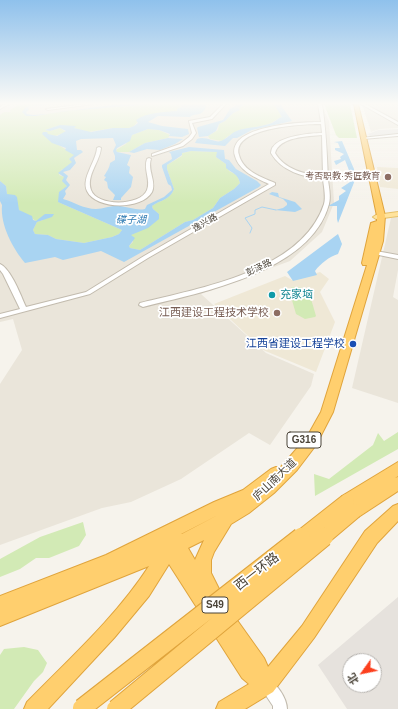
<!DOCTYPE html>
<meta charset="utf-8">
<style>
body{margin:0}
#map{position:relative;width:398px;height:709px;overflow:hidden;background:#f6f3ec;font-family:Arial,"Noto Sans SC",sans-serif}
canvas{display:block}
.north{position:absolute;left:342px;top:653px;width:40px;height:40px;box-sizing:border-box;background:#fff;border:1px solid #b7b4b0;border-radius:50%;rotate:237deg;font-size:11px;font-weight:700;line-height:16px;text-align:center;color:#4b4439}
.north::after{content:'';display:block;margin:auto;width:14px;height:18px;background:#fc3f1d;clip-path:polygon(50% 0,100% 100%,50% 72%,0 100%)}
</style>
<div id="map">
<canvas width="398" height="709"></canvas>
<div class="north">北</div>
</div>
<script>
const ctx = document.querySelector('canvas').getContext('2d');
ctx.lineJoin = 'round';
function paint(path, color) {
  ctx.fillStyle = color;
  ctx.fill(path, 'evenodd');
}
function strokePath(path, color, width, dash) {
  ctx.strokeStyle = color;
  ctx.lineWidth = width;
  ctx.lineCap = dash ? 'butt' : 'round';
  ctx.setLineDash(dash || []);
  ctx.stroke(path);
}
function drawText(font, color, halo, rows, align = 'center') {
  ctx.font = font + ' Arial,"Noto Sans SC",sans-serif';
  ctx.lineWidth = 3.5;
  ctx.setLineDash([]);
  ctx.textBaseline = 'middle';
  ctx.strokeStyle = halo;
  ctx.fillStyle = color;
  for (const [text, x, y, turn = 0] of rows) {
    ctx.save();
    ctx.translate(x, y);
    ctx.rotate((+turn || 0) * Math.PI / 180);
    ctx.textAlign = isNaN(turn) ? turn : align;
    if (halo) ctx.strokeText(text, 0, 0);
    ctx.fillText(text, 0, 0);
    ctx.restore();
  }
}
paint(new Path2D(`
 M3,104h318l8,17 5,82 -12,29 -32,29 -89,33 65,59 48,21 -3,12 -41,59 -21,-12 -68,46 -50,23 -29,6 -102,37v-161l22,-34 -9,-31 -13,3v-217z
 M362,104h36v24l-18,1 -9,3z
 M398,216v54l-5,27 5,3v103l-46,-15 39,-170z`), '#eae5da');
paint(new Path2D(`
 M398,597v112h-51l-29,-44zM350,661h24v24h-24z`), '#e6e2dd');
paint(new Path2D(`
 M377,167l21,1v21l-18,-2z
 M320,272l9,7 -9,13 15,30 -19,50 -53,-22 -49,-46 71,-28 7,4z`), '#efe8d6');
paint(new Path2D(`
 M20,104h39h-18l-15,3v9h9l31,-5 75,-7h36l4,1 -4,6 -29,4 -10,6 -4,5 -5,2h-16l-25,4 -14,-4v-1l-14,-2 -15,5 5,1 10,-3 6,4 -11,4 -13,-2c11,8 22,14 33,21l-6,4 4,3 -7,6 -5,2 -2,5 5,2 3,9 -5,4 -4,12 64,28 -3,4 -7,3 -28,6 -28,-4 -8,-4 -13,-1 -2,-4 4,-8 6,-2 -1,-2 -6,3 -17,-11 -7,-15h-5l-1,-9 -6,-5v-66l4,-3h7l-1,-2z
 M245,104h29l8,13c-4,1 -7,4 -11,6 -16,6 -36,4 -48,18l-13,-2 -2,-3 10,-6 1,-6 6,-3 8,-8 7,-3 -1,-2z
 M324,104h26l7,34h-18l-3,-3z
 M148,129l11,1 11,5 -2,3 -23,5 -16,9h-12l-1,-2 10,-6 6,-9z
 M191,151l27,1 -2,5 10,7 3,7 8,4 3,8 -6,6 -14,9 -7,10 -20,12 -8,2 -45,28 -10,-2 -1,-2 4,-4 -3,-7 29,-21 -6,-5 -1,-3c8,-6 18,-6 22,-17l-7,-20v-4l15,-9v-3z
 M292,287h8l9,5 7,24 -1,1 -10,2 -9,-5 -7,-24z
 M398,432v17l-83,47 -1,-22 15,5 44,-34 5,-12 6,8z
 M83,522l3,13 -7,11 -30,12h-13l-16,11 -20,8v-18l40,-22z
 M24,647l14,3 9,13 -4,9 -9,9 -20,28h-14v-54l4,-6z`), '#d2eab5');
paint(new Path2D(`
 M398,129v6l-27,2 -3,-3 10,-4z`), '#e5e3e0');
paint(new Path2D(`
 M41,104h22l-32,2 -3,2 1,2 -3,2 1,2 6,1 14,-1 72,-10h35l-88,7 -31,5h-9l-4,-4 4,-5z
 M177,104h31l-3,1 1,2c-5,11 -11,5 -16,10l-32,-1 -10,6 14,4 26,3 1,5 -7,3 -13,-1 1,-2 -11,-4 -11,-1 -16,6 -2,6 -13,7 -1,2 1,2 14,3 -4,10 3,2 -1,6 4,4 -2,10 -10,11v2h-8l2,-5 -7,-7 -1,-6 -3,-2 2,-3 -2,-1c2,-3 6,-9 6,-13l5,-3v-4l-2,-5 3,-6 -3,-7 -32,1 -5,2 1,9h4l2,2 -9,6 2,5 -6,7 -7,2 5,4 -2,4 4,5 -5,6 1,3 -3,5c11,3 21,10 33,10 8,0 16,-4 24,-3 9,1 17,5 25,3l2,-4 17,-8 8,-7 -1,-4 -3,-2 -6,-17v-2l10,-6 -1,-5 -2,-2 20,-5 35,3 1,9 4,1 7,9 21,12 4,4 -2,2 -135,75 -23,-11 -38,9 -8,-3 -30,6c-12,-14 -25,-38 -23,-58l-2,-4v-20l6,5 1,8 8,1 2,2 2,13 13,6 1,4 3,1 9,-7h9l-2,3 -15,5 -4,8 2,4 13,1 8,4 28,4 28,-6 7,-3 3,-4 -64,-28 1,-10 8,-6 -5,-5 2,-4 -6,-4 14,-11 -3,-3 5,-4 -9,-5 1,-2 -14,-5 -10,-9 1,-2h4l1,2 9,2 9,-5 -6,-3 -10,3 -5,-1 15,-5 16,1 -2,2 17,4 22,-4h16l5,-2 4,-3 -2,-3c12,-8 28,-8 41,-9v-2l5,-3zM191,151l26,1 -1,5 10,7v4c6,5 12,6 14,15l-6,6 -14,9 -7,10 -20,12 -8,2 -45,28 -10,-2 -1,-2 6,-8 -4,-3 17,-7 11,-9v-5l-6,-5 -1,-3c8,-6 18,-6 22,-17l-7,-20v-4l15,-10v-2z
 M238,104h7l-6,4 1,2 -7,3 -8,8 -6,3 -3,7 -8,5 -9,1 -2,-9 1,-1 25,-7 7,-11z
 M274,104h6l12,17 -40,9 -15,8h-4l-8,8 -30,-3 2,-4c10,-4 19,6 26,1 6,-3 9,-8 16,-10 10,-3 23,-3 33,-7 4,-2 6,-5 10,-6z
 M168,138l15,1 -8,5 -15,6 -13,-1 -13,4 -5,-1 16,-9z
 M342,141l12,28 1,11 -17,43 -1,-4v-13h-9l11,-6v-4l7,-5 -5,-3 9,-6 -2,-3 -12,-3 5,-3 9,2v-2l-5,-13 -9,5 -2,-4 7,-2 -1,-2 4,-3 -9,-4v-2h5l-2,-5 -4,-1z
 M272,192l6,1 1,4 16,5 7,7 -7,3 -20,-2 8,-2 4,-3v-2l-4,-4 -14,-5z
 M338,234l4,10 -4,10c-9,3 -17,9 -23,17l2,4 -24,6 -6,-9z`), '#a9d4f2');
strokePath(new Path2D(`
 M250,233l2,-5 -7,-10 10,-4v-4l7,-3 14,3`), '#a9d4f2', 1);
const minor = new Path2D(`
 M5,104h4l-9,5v-2z
 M87,104h6l-45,6 -2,-1z
 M223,104h3l-14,15 -20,4 4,10 -4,6 -9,7 -31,10v-2l28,-10 9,-7 3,-4 -3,-12 21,-4z
 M318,104h4c4,25 5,50 6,76 1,7 3,17 1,24 -18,68 -127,88 -186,103l-4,-2 1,-2c60,-15 162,-32 184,-99 2,-6 0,-17 -1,-24 -20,-4 -41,-8 -52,-27 0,-1 1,-6 2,-6 7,-11 37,-14 49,-14l-1,-9c-16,0 -90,3 -82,31 4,16 22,22 36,28v2l-127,73 -58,36 -90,24v-4l20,-5 -17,-35 -3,-4v-6c11,5 21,32 26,43l60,-15 58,-36 125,-72c-13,-6 -30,-13 -34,-28 -9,-31 68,-34 86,-34zM322,135l1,42c-18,-3 -38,-7 -48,-24 4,-16 33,-17 47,-18z
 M361,104h4l33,18v3z
 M398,134v2l-35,3 -2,-1z
 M99,147l2,1c-1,14 -15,27 -10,42 6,17 50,16 56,0 4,-10 -4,-21 0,-31l2,-1 2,1c-4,11 6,23 1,33 -10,18 -56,18 -65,-1 -6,-13 9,-29 10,-43z
 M376,251l22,4v4l-24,-5v-2z
 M266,678c10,4 21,20 21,31h-14v-3l-14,-21 2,-5z`);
const major = new Path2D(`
 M398,212v4l-22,3 -3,-2 3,-2z`);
const highway = new Path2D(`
 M354,104h4l27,112 -2,25 -50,171 -17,33 -19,25 -23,23 -25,20 -18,11 -17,28 -3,8v13l8,16 -2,3 47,66 4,9 34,-41 63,-95 28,-25 5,-2v17l-21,22 -63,95 -41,54 -28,17h-29l3,-7 30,-18 -7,-6 -73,-114 -20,32 -35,42 -66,71h-24l3,-7c42,-43 89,-85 122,-136l-149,60v-30l106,-41 108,-53 29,-12 28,-21 5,-2 4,1 27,-31 14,-25 46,-147h-4l-1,-2 9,-40 6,-2v-5zM218,515l-36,19h-1zM204,540l-9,20 -7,-12z
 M398,462v14l-3,2 3,-1v14l-38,25 -5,2 -5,-2 -3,-5 2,-4 -7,-1 -2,-5 2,-5z`);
strokePath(minor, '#c2bbae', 2);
strokePath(major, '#e6c16a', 2);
strokePath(highway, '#e0a43c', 2);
paint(minor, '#fff');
paint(major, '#ffe39c');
paint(highway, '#ffcf6e');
const highwayBridgeFar1 = new Path2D(`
 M300,538l47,-37
 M323,538l32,-27`);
const highwayBridge = new Path2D(`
 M82,708l219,-171
 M116,709l208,-172`);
strokePath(highwayBridgeFar1, '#e0a43c', 16, []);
strokePath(highwayBridge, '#e0a43c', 20, []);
strokePath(highwayBridgeFar1, '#ffcf6e', 14);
strokePath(highwayBridge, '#ffcf6e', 18);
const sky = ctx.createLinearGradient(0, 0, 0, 203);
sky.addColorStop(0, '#8fc1ec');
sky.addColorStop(0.51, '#fbfaf6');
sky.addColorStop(1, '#fbfaf600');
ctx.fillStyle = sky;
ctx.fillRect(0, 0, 398, 203);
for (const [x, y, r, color] of [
 [388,177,4,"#8d6e63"],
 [272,295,4,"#0f9aa8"],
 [277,313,4,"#8d6e63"],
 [353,344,4,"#1a4fb4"]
]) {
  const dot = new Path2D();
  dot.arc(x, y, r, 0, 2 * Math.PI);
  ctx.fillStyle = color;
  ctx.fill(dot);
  strokePath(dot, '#fff', 1.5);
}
drawText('9px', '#785e54', '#fff', [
 ["考否职教·秀匠教育",380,177]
], 'right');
drawText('9px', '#4b4439', '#fff', [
 ["逸兴路",205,223,-30],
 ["彭泽路",259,268,-25]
]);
drawText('italic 10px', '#2e7ab2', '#fff', [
 ["碟子湖",131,220]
]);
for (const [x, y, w] of [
 [304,440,34],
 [215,605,26]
]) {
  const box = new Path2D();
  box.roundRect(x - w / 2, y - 8, w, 16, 3);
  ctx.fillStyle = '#fff';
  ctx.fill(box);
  strokePath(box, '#4b4439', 1);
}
drawText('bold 10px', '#4b4439', null, [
 ["G316",304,440],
 ["S49",215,605]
]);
drawText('11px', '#0d838f', '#fff', [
 ["充家垴",280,295]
], 'left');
drawText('11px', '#785e54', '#fff', [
 ["江西建设工程技术学校",269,313]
], 'right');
drawText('11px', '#164399', '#fff', [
 ["江西省建设工程学校",345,344]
], 'right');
drawText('11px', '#4b4439', '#fff', [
 ["庐山南大道",275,480,-44]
]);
drawText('13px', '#4b4439', '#fff', [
 ["西一环路",257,572,-38]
]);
</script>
